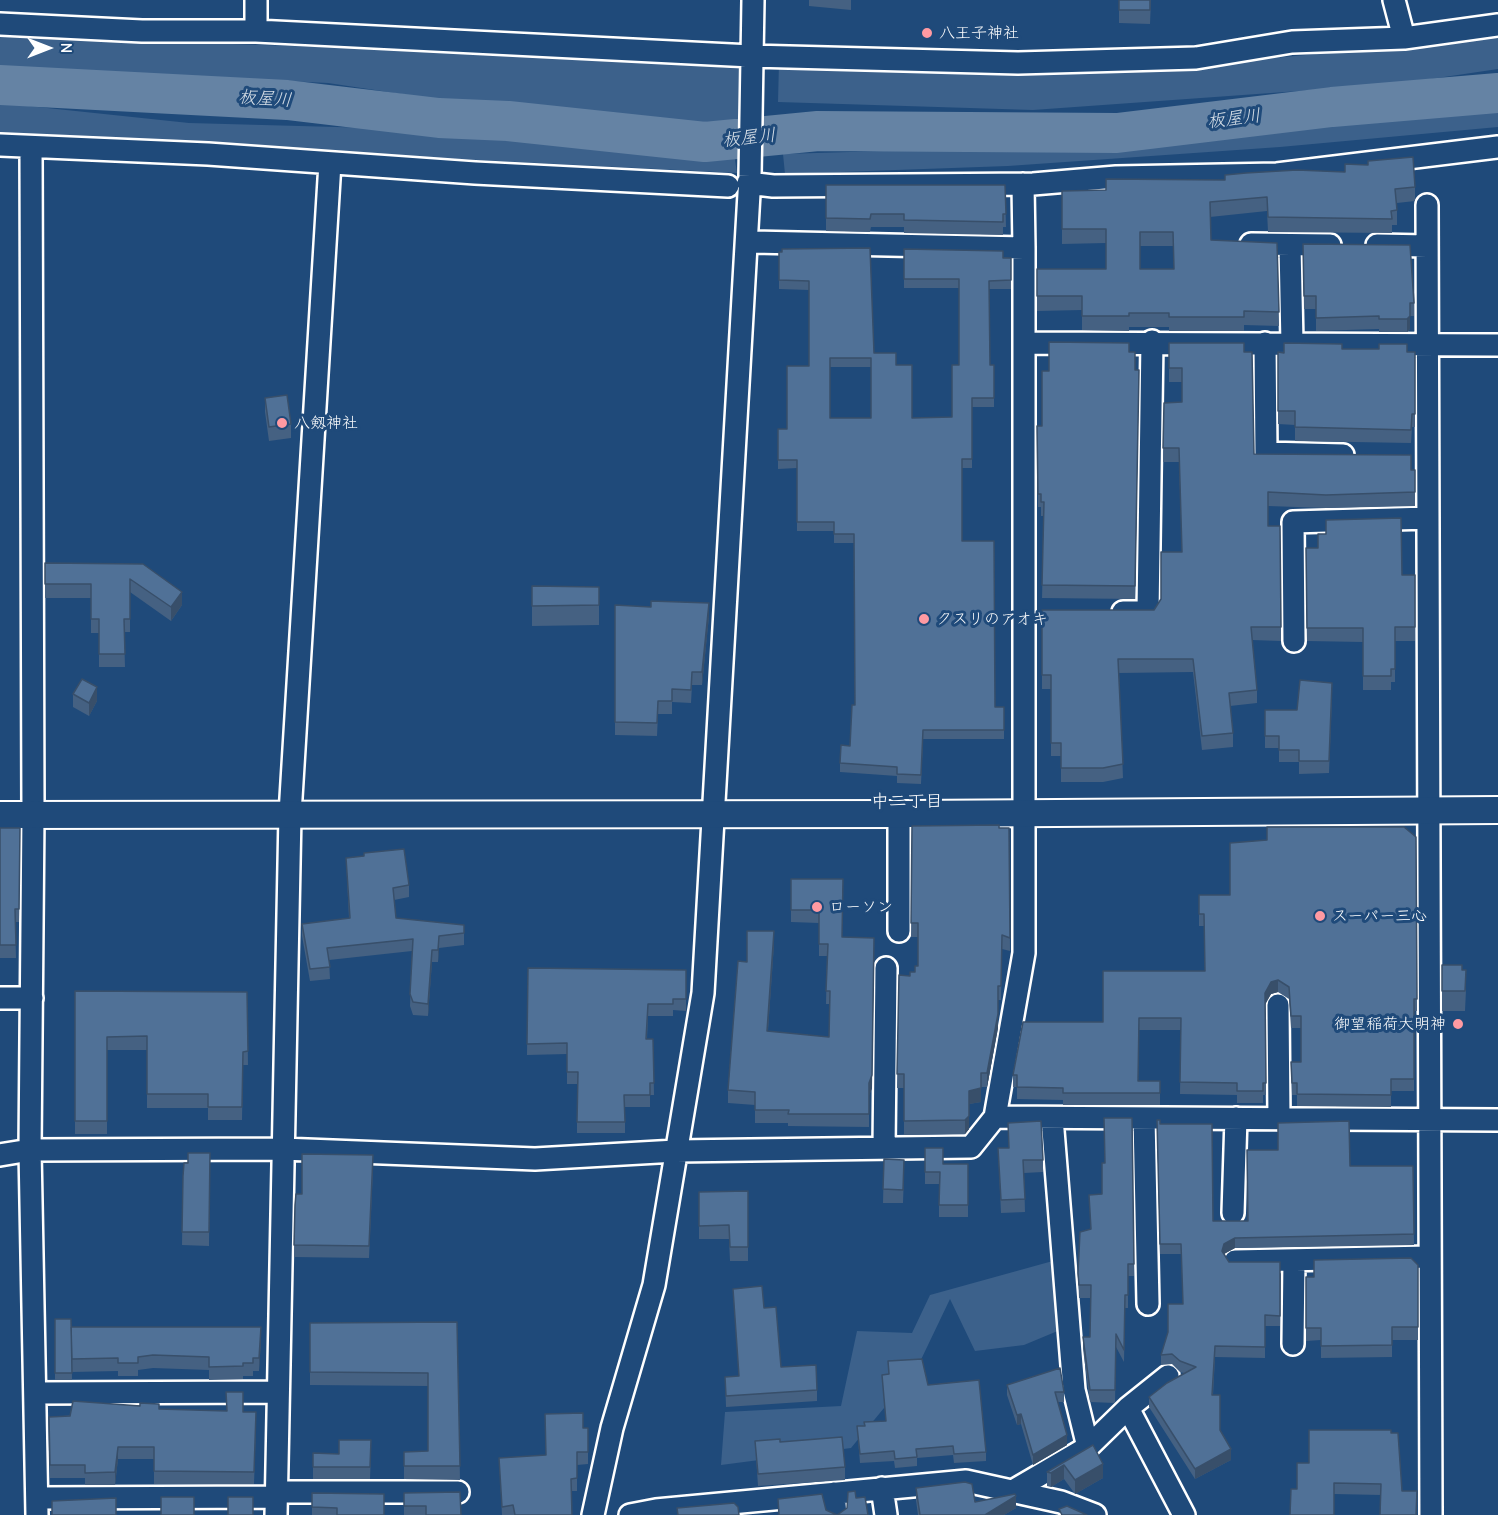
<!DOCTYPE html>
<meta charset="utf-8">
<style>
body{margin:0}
#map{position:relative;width:1498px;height:1515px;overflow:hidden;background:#1f4a7a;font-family:"Comic Neue",sans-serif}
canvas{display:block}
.north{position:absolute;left:18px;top:18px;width:60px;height:60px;-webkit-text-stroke:4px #1f4a7a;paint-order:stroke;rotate:90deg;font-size:16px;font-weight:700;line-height:24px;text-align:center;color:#fff}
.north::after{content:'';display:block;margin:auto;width:21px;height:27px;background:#fff;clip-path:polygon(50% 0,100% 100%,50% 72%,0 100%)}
</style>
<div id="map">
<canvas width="1498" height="1515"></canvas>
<div class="north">N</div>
</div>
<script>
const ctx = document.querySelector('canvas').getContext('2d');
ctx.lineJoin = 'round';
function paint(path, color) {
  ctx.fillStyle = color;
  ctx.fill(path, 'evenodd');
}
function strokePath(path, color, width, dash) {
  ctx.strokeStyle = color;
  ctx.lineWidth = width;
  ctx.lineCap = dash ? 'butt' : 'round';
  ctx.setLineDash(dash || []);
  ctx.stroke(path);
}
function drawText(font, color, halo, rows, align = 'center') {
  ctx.font = font + ' "Comic Neue","Klee One",sans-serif';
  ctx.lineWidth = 6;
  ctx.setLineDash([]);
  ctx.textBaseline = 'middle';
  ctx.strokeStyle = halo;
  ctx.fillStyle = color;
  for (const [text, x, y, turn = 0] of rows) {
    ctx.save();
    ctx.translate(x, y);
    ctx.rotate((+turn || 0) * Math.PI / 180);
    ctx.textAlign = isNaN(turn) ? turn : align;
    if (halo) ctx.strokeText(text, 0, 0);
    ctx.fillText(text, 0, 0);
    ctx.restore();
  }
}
paint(new Path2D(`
 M1498,33v36l-101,15 -364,26 -255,-8 1,-40 420,3 203,-19z
 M0,36l611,21 128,12 -1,49 -32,10 -211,-20 -167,-25 -328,-16z
 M0,103l189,20 221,6 324,24 3,20 -737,-37z
 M1498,105v22l-218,20 -272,19 -223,8 -2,-20 331,-10z
 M1060,1259v71l-36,15 -49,6 -25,-52 -33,69 -66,80 -130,17 4,-53 116,-6 16,-75 55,2 18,-38z`), '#3c618b');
strokePath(new Path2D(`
 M0,85l287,15 152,18 69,3 197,21 113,-11 299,2 215,-26 166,-14`), '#6583a4', 40);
const minor = new Path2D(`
 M256,0v31
 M1394,0l10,38
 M0,24l142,7h114l495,25 267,7 178,-5 96,-16 112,-4 94,-13
 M0,145l208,9 267,19 253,13
 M31,147l2,667 -3,336 7,365
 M748,183l25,3 260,-2 83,-7 161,-3 221,-27
 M1023,184l1,64
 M1427,205l4,1310
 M753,242l271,6v705l-29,164
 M1251,244l79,1
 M1290,245l2,99
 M1377,245l50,1
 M1025,343l473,2
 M1265,343l1,110 77,2
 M1123,612h25l4,-271
 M1294,641l-1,-119 135,-4
 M899,814v117
 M0,998h32
 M1278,1005l1,114
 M1144,1118l4,186
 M884,1148l2,-180
 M0,1155l30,-5 252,-1 253,10 141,-8 295,-4 24,-30 503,3
 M1233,1213l3,-95
 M1235,1261l194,-4
 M1293,1344l1,-84
 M35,1393l243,-1
 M1128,1408l56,107
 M1088,1447l40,-39 40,-32
 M882,1488l4,27
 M277,1492h181
 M1011,1492l77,-45 -14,-57 -22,-272
 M834,1493l2,22
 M38,1498l239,-1
 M276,1515l14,-701 40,-651
 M593,1515l19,-87 42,-143 49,-292 47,-817 3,-176
 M630,1515l26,-5 310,-29 95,21 34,13`);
const tertiary = new Path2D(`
 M0,815l909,-1 589,-4`);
strokePath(minor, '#fff', 26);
strokePath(tertiary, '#fff', 30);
strokePath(minor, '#1f4a7a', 21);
strokePath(tertiary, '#1f4a7a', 26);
paint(new Path2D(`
 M809,0h42v10l-42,-4z
 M1119,0h32l-1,24 -31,-1z
 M826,185h179l1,42h-3v8l-99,-2v-6h-33l-1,5 -44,-1z
 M1415,187v14l-18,2v22h-5v8l-124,-1 -1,-21 -57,6 1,23 66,3 2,83 -35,-1v6h-75v-4h-40v4l-47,-1v-20l-45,1v-42h69v-26l-44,1v-53zM1140,246h33l1,23h-34z
 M1303,244l111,59v13h-4v13l-3,3h-28v-3l-63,2v-22h-12z
 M904,249l107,9v31h-22l1,76h4v42h-22v61h-10v73l33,166h9v32h-81l-2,45 -24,-1v-7l-57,-4v-9l10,-17 5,-41 -1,-162h-20v-12h-37v-63l-19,1v-40h9l22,-63v-76l-30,-1v-37h3l92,101 22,12 16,53 40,-1 7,-52v-77h-55zM830,367h41v51h-41z
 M1169,343l75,9 10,102 161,16v36l-89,2 -58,-2v20h12l1,115 -29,-1 5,50v13l-27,3 3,27v14l-31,3 -9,-78 -74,1 4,105 -20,4h-42v-26h-10v-67h-9v-79h112l7,-11 21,-47 -3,-90h-16l1,-59 18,-1v-20h-13z
 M1342,349l73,3v75h-3l-1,16 -116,-2v-16l-17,-1v-72z
 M1129,352l6,18h4l-4,229 -93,-1 2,-82h-3v-9h-3l-1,-81h5l7,-55z
 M265,398l26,26v14l-22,3 -4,-29z
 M1306,548l96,27h13v66h-20v41h-4v8h-28v-48l-56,-1z
 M45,563l98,1 39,41 -11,16 -41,-29v40h-6l1,35h-26v-34h-8v-35h-46z
 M532,586l67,1v38l-67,1z
 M615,605l94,11 -7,69h-10l-1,18 -19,-1v12h-14l-1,22 -42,-1z
 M73,694l24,7 -8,15 -16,-9z
 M1332,695l-3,78 -30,1v-12h-20v-14h-14v-38h32z
 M912,826l97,2 1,123 -8,-2 -1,51h-3v28l-11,59h-6v15l-12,2v25l-4,5 -61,1v-47h-7l2,-113 11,1 5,-4 3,-6v-29h-7z
 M0,828h20l-1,94h-4l1,36h-16z
 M1416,837l1,174h-3v80h-23v16l-94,-1v-11h-5l-1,-33h10v-34h-10l-2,-29 -11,-7 -7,2 -6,10 1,91h-3v8h-26v-8l-57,-1 1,-64h-42l-1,51h22v24h-97v-5l-46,-1v-12h-4v-12l90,-53 102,-51 -1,-45h-5v-31h31z
 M346,858l63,27v12l-15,3 2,18 68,7v20l-25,3 -1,14h-6l-4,54 -15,-1 -3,-9 2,-55 -83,9 1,19 -20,2 -8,-45v-12l47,-6z
 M791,879l51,58 30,151 -3,8v31l-81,-1v-3h-33v-18l-27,-2v-13l19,-128 27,-18 -6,87 61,6 1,-33h-4l1,-48h-8v-33l-28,-1z
 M1442,965l20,5 4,20 -1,21h-23z
 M528,968l158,2v41l-13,-1v6h-25l-1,23h6l1,56h-4v12h-25v26h-48v-49h-10v-30l-40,1z
 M75,991l172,1 1,73h-5l-1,55h-34v-12h-61v-58h-40v84h-32z
 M1132,1118l2,158h-6v32h-3l-1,54 -8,-15 -1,56 -25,-1 -7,-53v-12h7l1,-39h-12l-1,-25 12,-44 12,-35 2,-31z
 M1157,1120l3,4 53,97h35l102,-55h63l1,79 -179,3 -11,6 5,8h51v64h-15v32l-50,-1 -2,38 7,35 11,30 -36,19 -46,-72v-10l35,-24 -4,-1 -8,-8 -11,1v-10l22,-51 -2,-50h-21z
 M1008,1123l35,37v12l-19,1 1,39 -24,1 -3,-65h11z
 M925,1148l18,16h25v53h-29v-33h-14z
 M210,1153l-1,93 -27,-1 1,-69 5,-13z
 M884,1159l20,14 -1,30h-20z
 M373,1167l-4,91 -75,-1 1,-52 7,-11z
 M748,1191v70h-18l-1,-22h-30v-47z
 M1418,1265v75h-26v17l-71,1v-18l-15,1v-64h8z
 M733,1289l31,19 17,59 36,23v11l-91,6 -1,-30 14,-1z
 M55,1319h16l1,61h-17z
 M457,1322l3,158 -56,-1v-27l24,-1v-65l-118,-1v-62z
 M71,1327l190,13 -2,31h-6v5h-10v3l-34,1v-10l-56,-2 -15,2v6h-20v-5l-46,1z
 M888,1361l40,24 58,67v9l-32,2 -1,-8 -36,3v8l-22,2 -1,-7 -34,2 -3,-37h7l22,-5 -4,-46h6z
 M1007,1385l57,7v10h-6l9,43 -34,20 -12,-41 -4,1 -10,-30z
 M159,1409l84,3 13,12 -2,60h-100v-25h-36l-3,26h-30v-7h-35l-1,-61z
 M583,1428h5v36l-11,1v26h-6l1,24h-70l-3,-57 47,-3z
 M1391,1430l-10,65 -47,-1 -37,-5 12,-26z
 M755,1441l25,1 65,25v13l-87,6z
 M1093,1445l10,33 -28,16 -11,-15 -13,8 -4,-1v-14z
 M371,1452l-1,27h-57v-26l26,1z
 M916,1488l59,14 41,6 -12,7h-86l-2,-15z
 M312,1493l72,22h-72z
 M404,1493l57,22h-57z`), '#456182');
paint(new Path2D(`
 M1410,316v13l-3,3v-13z
 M182,592v13l-11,16v-14z
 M709,603v13l-7,69v-13z
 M97,687v14l-8,15v-13z
 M774,931v13l-7,99v-12z
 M439,936v12l-1,14v-12z
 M432,950v12l-4,54v-12z
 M874,951l-2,137 -3,8z
 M1278,980v12l-7,2 -6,11v-12l6,-11z
 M998,986v42l-11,59v-14z
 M981,1088v14l-12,2v25l-4,5v-14l4,-29z
 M1235,1238v10l-11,6 -2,-3 2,-7z
 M261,1327v13l-2,31v-13z
 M1021,1414v10l-4,1v-10z
 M1067,1435v10l-34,20v-10z
 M118,1447v12l-3,26v-13z
 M1231,1449v11l-36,19v-10z
 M1103,1464v14l-28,16v-14z
 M1064,1465v14l-13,8v-14z
 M1016,1496v12l-12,7h-19z`), '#384f6a');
const building = new Path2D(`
 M1119,0h31v10h-31z
 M1413,157l2,30 -20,2 2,21 -6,1 1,8 -124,-2 -1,-20 -57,5 1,38 66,3 2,69 -35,-1v6h-75v-4h-40v3h-47v-20h-45v-27h69v-40h-44v-38l44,-1v-11l119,1v-5l21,-2 51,-3 48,2v-8l23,1v-4zM1140,232h33l1,37h-34z
 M826,185h179l1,29h-3v8l-99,-2v-6h-33l-1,5 -44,-1z
 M1303,244l107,1 4,58h-4v13l-3,3h-28v-3l-63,2v-22h-12z
 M870,248l4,105h22v12h16v53l40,-1v-52h7v-86h-55v-30l99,2v7h8v22l-22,1 1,84h4v33h-22v61h-10v82h32l1,166h9v23h-81l-2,45 -24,-1v-7l-57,-4 1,-18 9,1 2,-41h3l-1,-171h-20v-12h-37v-62h-19v-31h9v-63h22v-85l-30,-1v-28h3v-3zM830,358h41v60h-41z
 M1049,342l80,1v9h6v18h4l-4,216 -93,-1 2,-83h-3v-8h-3l-1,-68h5v-55h7z
 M1169,343h75v9h8l2,102 157,1v15h4v22l-89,3 -58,-3v34h12l1,101h-30l6,63 -28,3 4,40 -31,3 -9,-77h-75l5,105 -20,4h-42v-25h-10v-68h-9v-65h112l7,-11v-47h21l-3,-104h-16l1,-45 18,-1v-34h-13z
 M1284,343l58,1v5h37v-5h28v8h8v62h-3l-1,16 -116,-3v-16h-17v-59l6,1z
 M287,395l4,29 -22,3 -4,-29z
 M1401,518l1,57h13v52h-20v42h-4v7h-28v-48h-56l-1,-80h12v-14h8v-14z
 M45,563l98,1 39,28 -11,15 -41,-28v40h-6l1,35h-26v-35h-8v-35h-46z
 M532,586l67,1v18l-67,1z
 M651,601l58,2 -7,69h-10l-1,18 -19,-1v12h-14l-1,22 -42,-1v-117l36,2z
 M82,679l15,8 -8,16 -16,-9z
 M1300,680l32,3 -3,78h-30v-11h-20v-14h-14v-26h32z
 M999,825v3h10l1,110 -8,-3 -1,51h-3v28l-11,59h-6v15l-12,3v25l-4,4 -61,1v-47h-7l2,-99 11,1v-4h5v-6h3v-43h-7l1,-97z
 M1267,827h137l12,10 1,162h-3v80h-23v16l-94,-1v-11h-5l-1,-21h10v-46h-10l-2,-29 -11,-7 -7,2 -6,11 1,90h-3v8h-26v-8l-57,-1 1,-64h-42l-1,63h22v12h-97v-5l-46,-1v-12h-4l10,-53h80v-51h102l-1,-57h-5v-19h31v-52l37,-3z
 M0,828h20l-1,81h-4l1,36h-16z
 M404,849l5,36 -16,3 3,30 68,7v8l-25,3 -1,14h-6l-4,54 -15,-2 -3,-8 3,-55 -86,9 3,19 -20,2 -8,-45 48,-6 -4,-60 18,-2v-3z
 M791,879h52l-1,58 32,1 -2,137 -3,8v31h-81l1,-4h-34v-18l-27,-2 10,-129 9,1v-31h27l-7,100 62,6 1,-46h-4l2,-47h-9v-34h-28z
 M1442,965h20v5h4l-1,21h-23z
 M528,968l158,2v29h-13v5h-25l-2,35h7l1,44h-4v12h-26l1,27h-48l1,-50h-11v-29l-40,1z
 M75,991l172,1 1,59 -5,1 -1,55h-34v-13h-61v-58l-40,1v84h-32z
 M1104,1118h28l2,146h-6v31h-3l-1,55 -8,-16 -1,56h-25l-7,-53h7l1,-52h-12l-1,-12 2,-41 11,-3 -2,-34 13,-1v-31h3z
 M1157,1120h3v4h52l1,97h35l-1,-71h31v-27l71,-2 1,45h63l1,68 -179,4 -11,6 -2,7 7,11h51v54l-15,-1v32l-50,-1 -3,49h8v35l11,19 -36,20 -46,-72 18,-14 29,-16 -16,-6 -8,-7 -11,1 7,-23v-28h15l-2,-60h-21z
 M1041,1121l2,39h-20l2,39 -24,1 -3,-52h11l-1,-25z
 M925,1148h18v16h25v41h-29l1,-33h-15z
 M188,1153h22l-1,79h-27l1,-56 1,-13h4z
 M302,1154l71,1 -4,91 -75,-1 1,-40 1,-11h6z
 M884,1159l20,1 -1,30 -20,-1z
 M748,1191v56h-18l-1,-22 -30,1v-34z
 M1411,1258l7,7v62h-26v18l-71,1v-18h-15v-51h8v-17z
 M762,1286l2,22 12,-1 5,60 35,-2 1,25 -91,6 -1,-19 14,-1 -6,-87z
 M55,1319h16l1,54h-17z
 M457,1322l3,144h-56v-14l24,-1v-78l-118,-1v-49z
 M71,1327h190l-2,31h-6v5h-10v3l-34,1v-10l-56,-2 -15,2v6h-20v-5l-46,1z
 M922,1359l6,26 51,-5 7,72 -32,2 -1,-8 -37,3 1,8 -22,2 -1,-8 -34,3 -3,-28h8l-1,-4 22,-1 -4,-46 7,-1 -1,-13z
 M1060,1368l4,24h-9l12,43 -34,20 -12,-41 -4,1 -10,-30z
 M226,1392h17v20h13l-2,60 -100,-1v-24h-36l-3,25 -30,1v-8h-35l-1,-48 21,-1 3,-15 67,5v-3l19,1v5l68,2z
 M583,1413v15h5v24h-11v26l-6,1 1,36h-57l-2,-10 -11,2 -3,-49 47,-3 -1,-41z
 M1309,1430h82v3h7l4,58h15l-1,24h-36l1,-31 -47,-1v32h-44l1,-26h6v-26h12z
 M842,1437l3,30 -87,7 -3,-33 25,-2v3z
 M339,1440h32l-1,27h-57v-14l26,1z
 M1093,1445l10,19 -28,16 -11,-15 -13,8 -4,-1z
 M965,1482l7,2 3,18 40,-8 1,2 -31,19h-65l-4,-27z
 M855,1491l1,7 9,-1 3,18h-89l-1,-16 44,-5 4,16 11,5 10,-7 1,-16z
 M460,1492l1,23h-35v-9h-22v-13z
 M312,1493l72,1v21h-47v-7l-25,-1z
 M161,1497h33v18h-33z
 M228,1497h25v18h-25z
 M116,1498v17h-64v-14z
 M734,1503l4,4 1,8h-61l-1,-7z
 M1067,1506l20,9h-25l-3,-6z`);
paint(building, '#507197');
strokePath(building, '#384f6a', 1.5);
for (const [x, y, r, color] of [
 [927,33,6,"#ff9aa2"],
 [282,423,6,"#ff9aa2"],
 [924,619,6,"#ff9aa2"],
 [817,907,6,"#ff9aa2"],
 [1320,916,6,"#ff9aa2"],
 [1458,1024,6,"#ff9aa2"]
]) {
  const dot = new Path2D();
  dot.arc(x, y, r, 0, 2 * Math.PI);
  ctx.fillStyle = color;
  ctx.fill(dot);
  strokePath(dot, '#1f4a7a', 2);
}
drawText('16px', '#fff', '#1f4a7a', [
 ["八王子神社",939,33],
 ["八剱神社",294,423],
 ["クスリのアオキ",936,619],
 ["ローソン",829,907],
 ["スーパー三心",1332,916],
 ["御望稲荷大明神",1446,1024,"right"]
], 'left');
drawText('italic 18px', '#d8e0e8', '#1f4a7a', [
 ["板屋川",265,99,4],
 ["板屋川",1234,119,-7],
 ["板屋川",749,138,-6]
]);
drawText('18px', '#fff', '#1f4a7a', [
 ["中二丁目",907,802]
]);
</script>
